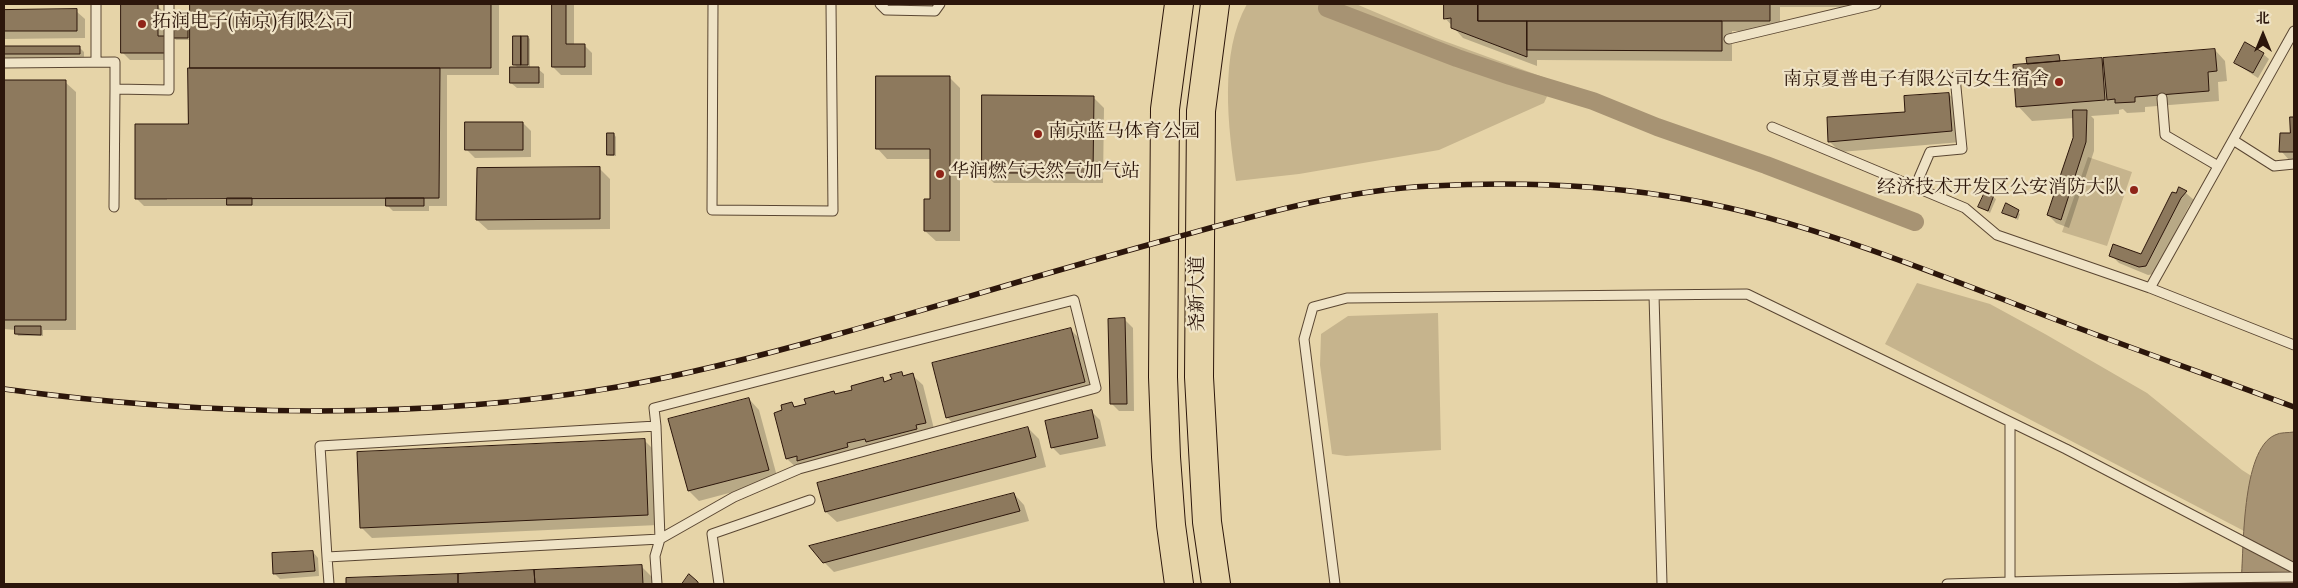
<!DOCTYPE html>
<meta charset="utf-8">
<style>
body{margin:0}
#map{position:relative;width:2298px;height:588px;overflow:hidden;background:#e6d4a8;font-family:Vollkorn,"Noto Serif SC",serif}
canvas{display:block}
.frame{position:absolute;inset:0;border:5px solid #2c160b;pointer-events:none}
.north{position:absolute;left:2238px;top:10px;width:50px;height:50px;-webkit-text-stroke:4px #efe3c6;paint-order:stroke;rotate:0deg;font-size:14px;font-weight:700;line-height:20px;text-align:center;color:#2c160b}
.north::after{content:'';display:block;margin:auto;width:18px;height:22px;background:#2c160b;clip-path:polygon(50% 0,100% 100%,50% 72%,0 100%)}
</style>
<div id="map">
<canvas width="2298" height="588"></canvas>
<div class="frame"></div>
<div class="north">北</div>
</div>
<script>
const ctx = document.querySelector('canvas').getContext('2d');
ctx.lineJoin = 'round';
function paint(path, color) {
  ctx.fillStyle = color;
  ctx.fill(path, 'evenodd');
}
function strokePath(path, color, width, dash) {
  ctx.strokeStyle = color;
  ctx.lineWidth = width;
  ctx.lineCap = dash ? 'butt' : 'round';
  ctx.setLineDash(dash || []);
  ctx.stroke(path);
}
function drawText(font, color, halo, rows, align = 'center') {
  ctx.font = font + ' Vollkorn,"Noto Serif SC",serif';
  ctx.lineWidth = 4.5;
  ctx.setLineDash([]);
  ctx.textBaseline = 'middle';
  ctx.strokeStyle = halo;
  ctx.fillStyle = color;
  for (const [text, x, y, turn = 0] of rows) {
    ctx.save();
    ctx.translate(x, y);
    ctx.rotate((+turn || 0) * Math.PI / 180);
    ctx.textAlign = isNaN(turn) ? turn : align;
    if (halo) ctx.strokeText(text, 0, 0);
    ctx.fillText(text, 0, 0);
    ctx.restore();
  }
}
paint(new Path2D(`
 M1247,4h109l80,34 118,43 -10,22 -105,47 -140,24 -63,7c-8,-54 -17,-128 11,-177z
 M2088,157l44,15 -25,74 -45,-14z
 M1917,283l73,21 55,30 102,59 95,77 52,33v54l-409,-213z
 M1438,313l3,137 -95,6 -14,-2 -12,-89 1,-31 27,-18z`), '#c6b48d');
const water = new Path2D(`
 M2294,432v152h-53c3,-34 0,-134 34,-149 5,-3 14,-2 19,-3z`);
paint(water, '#a79373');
strokePath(water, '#766149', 1);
paint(new Path2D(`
 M190,4h309v71h-52v131h-18v5h-36l-5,-5h-244l-8,-8 53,-72 1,-86h-14l-2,-2 13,-13 3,3zM167,197h61v3h-61z
 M553,4h21v41h10l8,8v22h-31l-8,-8z
 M736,4h96l-96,1z
 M895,4h41v6h-35z
 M1440,4h423h-10v3h-73v24h-48v30l-195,-1v6l-74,-28 -18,-20 1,-12z
 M157,5l8,9v23l9,8v15h-44l-8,-8z
 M4,11h72l9,8v19l-81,1z
 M528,37l2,2v30h8l6,5v14h-27l-6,-5 8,-14 -4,-4z
 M4,47h75l5,5v7h-80z
 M2215,50l10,11 2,20 -9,1 1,19 -74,6v5l-18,1 -4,-4 -4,1v4l-28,2 3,3v32l-25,77 -13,-5 -8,-8 26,-77v-20l-42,3 -14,-15 10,-41 31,-9 2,6 41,-3 3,3z
 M2263,54l6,5 -11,19 -23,-15z
 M949,77l11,11v153h-24l-11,-10 6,-31 1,-41h-45l-10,-11z
 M4,82h61l11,10v238h-33v6h-25l-2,-6 -12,-1z
 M1949,94l10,11 3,37 -122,10 -10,-10z
 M1093,97l11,11 -1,75h-109l-11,-11z
 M2291,118h3v44h-3l-10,-11 10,-17z
 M523,123l8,8v26l-56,1 -9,-9z
 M614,134l2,3v19h-6l-2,-2z
 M599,168l11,11v50l-122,1 -11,-10z
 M2180,188l14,12 -5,6 -35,68 -6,1 -29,-12 -8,-8 30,1z
 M1986,193l10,6 -6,14 -10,-6z
 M2007,204l13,10 -2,6 -15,-8z
 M1125,320l8,8 1,83h-15l-8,-8z
 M1070,329l11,11 14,53 -138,35 -10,-11z
 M901,373l4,4 7,-2 11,10 12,48 -9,3 1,3 -49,13 -21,2 1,4 -49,12 -11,-1 -11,-10 5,-55 4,4 58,-17 28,-12 4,3 7,-2z
 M749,399l10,11 19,70 -79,21 -10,-10z
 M1092,412l8,8 6,26 -46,9 -8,-8z
 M1028,428l11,11 7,28 -209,55 -11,-10z
 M644,440l11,11 3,74 -286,13 -11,-11z
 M1014,494l10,11 5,16 -195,51 -10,-10z
 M313,552l5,6 1,18 -39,3 -6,-6z
 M642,567l10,10 1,7h-305l-1,-4z`), '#0003');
strokePath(new Path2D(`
 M1327,8l130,50 53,18 83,25 64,26 109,38 149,57`), '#a79373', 18);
const building = new Path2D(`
 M121,4h37v32h8v17h-45z
 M190,4h301v64h-301z
 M552,4h14v40h19v23h-33z
 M1444,4h34v17h49v36l-76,-29v-10l-7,1z
 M1478,4h292v17h-292z
 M77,9v22h-73v-21z
 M1527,21h195v30l-195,-1z
 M173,24h15v14h-15z
 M513,36h8v29h-8z
 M521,36h7v29h-7z
 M2245,42l19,11 -11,20 -19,-10z
 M4,46h76v8h-76z
 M2215,49l2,22 -9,1 1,19 -74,6v5l-20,1v-4l-8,1 -4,-42z
 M2059,55l1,6 -33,3 -1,-6z
 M2102,58l3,42 -89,7 -3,-42z
 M510,67h29v16h-29z
 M188,68h252l-1,130 -304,1v-75h53z
 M876,76h74v155h-26v-32h6v-50h-54z
 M4,80h62v240h-62z
 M1949,93l3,38 -124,11 -1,-25 78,-5 -1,-16z
 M982,95l112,1 -1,77h-111z
 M2073,110h14l-1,32 -25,78 -14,-5 26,-77z
 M2290,117h4v35h-15l1,-19h10z
 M465,122h58v28h-58z
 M607,133h7v22h-7z
 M600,167v52l-124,1 1,-52z
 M2179,187l8,4 -6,7 -35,68 -7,1 -30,-11 4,-12 28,10 31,-62 4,1z
 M1985,192l9,3 -6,16 -10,-4z
 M227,198h25v7h-25z
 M386,198h38v8h-38z
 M2006,203l13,7 -3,8 -14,-5z
 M1125,318l2,86h-17l-2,-85z
 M15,326h26v9l-26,-1z
 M1071,328l14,54 -139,36 -14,-55z
 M902,372l1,4 10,-3 13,50 -10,2 1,4 -51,13 -1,-3 -18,4 1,4 -51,14v-5l-11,3 -12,-46 8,-3 -1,-5 11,-3 2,5 12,-3 -2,-5 30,-8 1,3 17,-4 -1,-4 32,-9 1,5 8,-3 -2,-4z
 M749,398l20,72 -81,21 -20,-72z
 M1092,410l6,28 -47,10 -6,-27z
 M1028,427l8,30 -211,55 -8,-29z
 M645,439l3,76 -288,13 -3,-76z
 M1014,493l6,18 -197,52 -14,-17z
 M313,551l2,20 -42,3 -1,-21z
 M642,565l1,19h-108l-1,-14z
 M534,570l1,14h-77v-10z
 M458,574v10h-112v-6z
 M689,574l8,7 2,3h-17z`);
paint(building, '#8d795d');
strokePath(building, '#2c160b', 1);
const lane = new Path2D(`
 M96,4v58
 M713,4l-1,206 121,1 -2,-207
 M880,4l6,6 49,1 5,-7
 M1729,39l147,-35
 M4,63l111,-1v27
 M1955,77l7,72 -32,3 -15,35 50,21 32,27 153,53 144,57
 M2162,98l3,37 53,31
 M1772,127l143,60
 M2233,140l41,26 20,-2
 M114,207l1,-118 54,1v-86
 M2150,288l144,-257
 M1654,295l8,289
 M656,426l-2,-18 420,-108 22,88 -297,81 -65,28 -74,42 -5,17 2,28
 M327,557l-7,-111 336,-20 4,113 -333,18 2,27
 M719,584l-7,-50 98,-34
 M1335,584l-31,-245 9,-32 34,-9 400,-4 319,155 228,119
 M1947,584c116,-4 231,-6 347,-7
 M2010,584v-162`);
const primary = new Path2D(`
 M1179,4l-14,105 -2,268 3,80 5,68 8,59
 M1215,4l-14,107 -2,266 8,145 9,62`);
strokePath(lane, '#5a4632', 11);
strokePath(primary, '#2c160b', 30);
strokePath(lane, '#efe3c6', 9);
strokePath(primary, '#e6d4a8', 28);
const rail = new Path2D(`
 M4,389c197,27 416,32 613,-2 73,-13 147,-32 218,-52 114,-32 227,-67 342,-98 84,-23 167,-47 254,-51 78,-4 159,-2 236,10 124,19 244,68 361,113 88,34 178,65 266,98`);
strokePath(rail, '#2c160b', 5.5);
strokePath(rail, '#efe3c6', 4, [11]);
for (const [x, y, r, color] of [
 [142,24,5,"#8f2418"],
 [2059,82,5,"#8f2418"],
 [1038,134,5,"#8f2418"],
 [940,174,5,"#8f2418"],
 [2134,190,5,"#8f2418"]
]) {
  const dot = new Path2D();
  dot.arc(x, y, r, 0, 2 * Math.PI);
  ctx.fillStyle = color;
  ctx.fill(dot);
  strokePath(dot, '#efe3c6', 2);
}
drawText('19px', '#2c160b', '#efe3c6', [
 ["拓润电子(南京)有限公司",152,24],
 ["南京夏普电子有限公司女生宿舍",2049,82,"right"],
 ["南京蓝马体育公园",1048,134],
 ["华润燃气天然气加气站",950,174],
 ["经济技术开发区公安消防大队",2124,190,"right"]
], 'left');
drawText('19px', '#2c160b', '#efe3c6', [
 ["尧新大道",1200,294,-90]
]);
</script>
